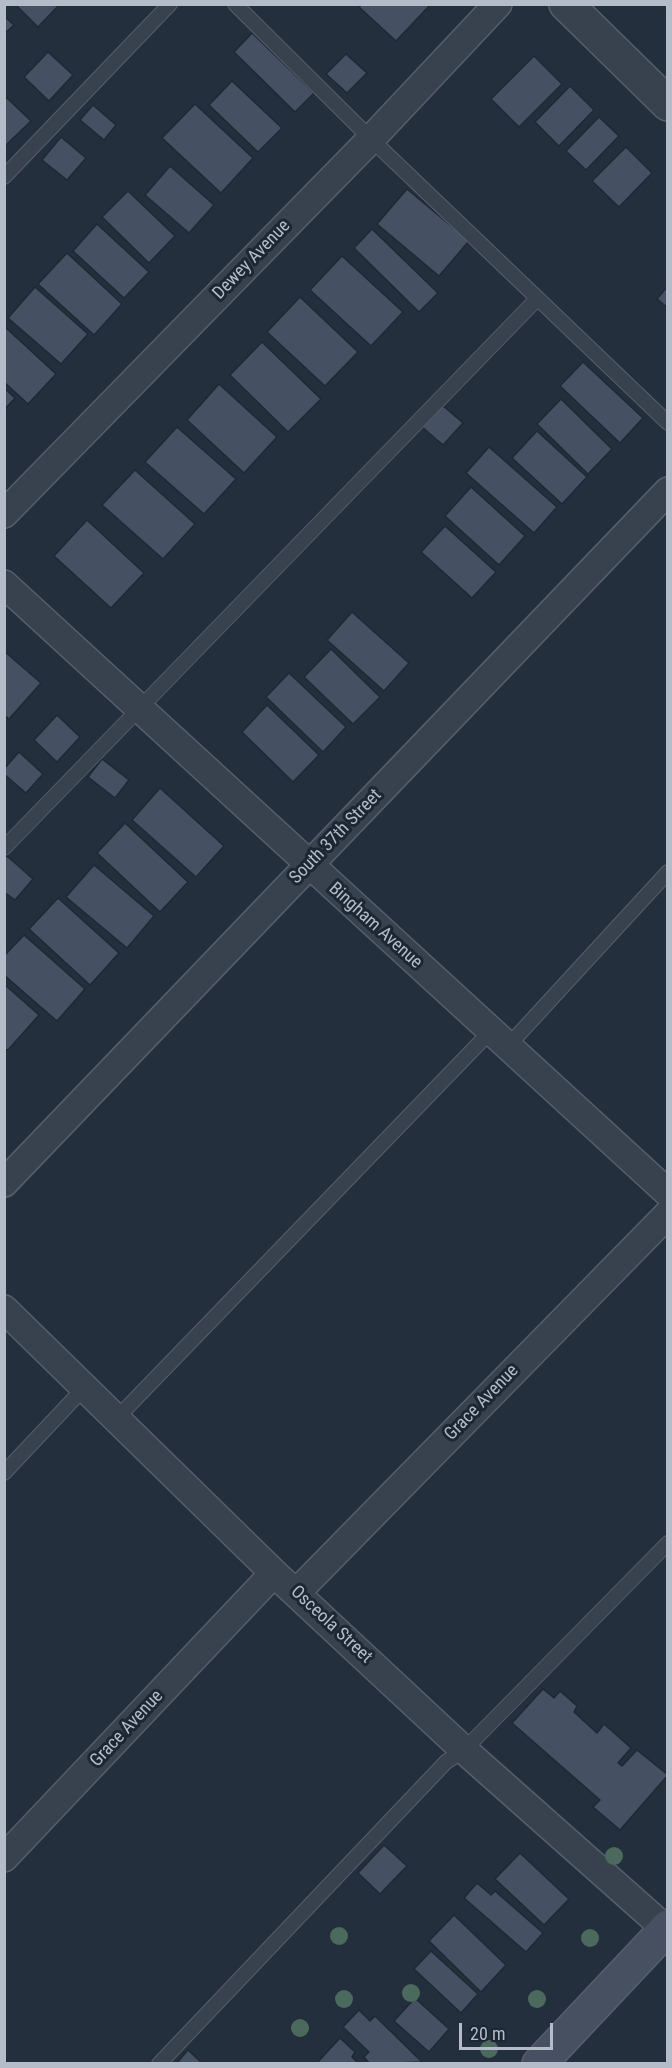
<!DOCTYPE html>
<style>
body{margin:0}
#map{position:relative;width:672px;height:2068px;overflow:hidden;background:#242f3e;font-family:"Roboto Condensed",sans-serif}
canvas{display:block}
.frame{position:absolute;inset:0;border:6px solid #b4bcc9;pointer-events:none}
.scale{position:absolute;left:459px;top:2023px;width:94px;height:27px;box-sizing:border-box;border:3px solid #b4bcc9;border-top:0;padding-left:8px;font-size:18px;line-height:21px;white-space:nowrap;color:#b4bcc9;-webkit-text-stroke:4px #1d2633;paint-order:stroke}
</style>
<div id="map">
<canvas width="672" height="2068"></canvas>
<div class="frame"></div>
<div class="scale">20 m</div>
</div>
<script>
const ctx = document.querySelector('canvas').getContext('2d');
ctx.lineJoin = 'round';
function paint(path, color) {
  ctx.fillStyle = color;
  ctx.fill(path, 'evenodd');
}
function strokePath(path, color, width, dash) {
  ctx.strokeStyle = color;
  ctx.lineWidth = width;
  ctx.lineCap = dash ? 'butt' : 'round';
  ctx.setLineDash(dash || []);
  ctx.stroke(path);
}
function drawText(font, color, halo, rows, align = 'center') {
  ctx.font = font + ' "Roboto Condensed",sans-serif';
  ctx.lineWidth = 6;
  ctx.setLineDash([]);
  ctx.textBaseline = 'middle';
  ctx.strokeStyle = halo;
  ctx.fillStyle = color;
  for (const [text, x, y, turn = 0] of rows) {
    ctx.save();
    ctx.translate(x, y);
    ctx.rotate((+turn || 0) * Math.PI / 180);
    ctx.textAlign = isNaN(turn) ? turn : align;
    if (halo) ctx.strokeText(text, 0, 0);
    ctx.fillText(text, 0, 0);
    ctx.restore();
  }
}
const building = new Path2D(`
 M15,4h45l-22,23z
 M362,4h69l-35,37 -37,-34z
 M4,16l10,9 -10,9z
 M252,33l62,60 -19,19 -61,-60z
 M48,52l25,23 -24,26 -25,-24z
 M346,54l21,19 -20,20 -21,-19z
 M534,56l28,28 -43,43 -28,-28z
 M232,81l50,47 -24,24 -49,-47z
 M570,86l24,24 -35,36 -24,-24z
 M7,98l24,23 -27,26v-47z
 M195,104l58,54 -32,35 -59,-55z
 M93,105l23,20 -12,15 -24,-20z
 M599,117l20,19 -33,34 -20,-19z
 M61,137l25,21 -19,22 -25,-20z
 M626,147l26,26 -33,34 -27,-26z
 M170,166l44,39 -25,28 -44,-38z
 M407,189l62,52 -30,35 -62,-52z
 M128,191l47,45 -26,27 -47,-46z
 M97,224l52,48 -25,26 -51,-47z
 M372,229l66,64 -19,19 -65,-64z
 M67,253l55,51 -28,31 -56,-51z
 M342,256l61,56 -32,34 -61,-56z
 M668,286v22l-11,-9z
 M35,287l53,47 -27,30 -53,-46z
 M300,297l58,55 -33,34 -58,-54z
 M4,326l52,48 -28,30 -24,-22z
 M262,342l59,57 -33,33 -58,-57z
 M583,362l60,56 -23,25 -60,-57z
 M219,384l58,53 -33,36 -57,-53z
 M4,388l11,10 -11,12z
 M561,399l51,50 -24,25 -51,-50z
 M442,405l21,18 -20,22 -21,-18z
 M177,427l59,52 -32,35 -59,-52z
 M537,431l50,46 -25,27 -50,-46z
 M489,447l68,60 -23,26 -68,-60z
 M135,470l60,54 -32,35 -61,-54z
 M471,487l54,49 -26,29 -54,-49z
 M87,520l57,53 -33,35 -57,-52z
 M445,526l51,46 -24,26 -51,-46z
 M352,612l57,51 -25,28 -57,-51z
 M331,649l49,48 -27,27 -49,-47z
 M4,651l37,32 -32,36 -5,-4z
 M289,673l57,54 -23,25 -57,-55z
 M267,705l52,50 -26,27 -51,-50z
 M57,715l23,22 -23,25 -23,-22z
 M19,752l24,22 -17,19 -22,-19v-5z
 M102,759l27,21 -14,18 -27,-21z
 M160,788l64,58 -28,31 -64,-57z
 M125,823l63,59 -28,30 -63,-59z
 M7,856l26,23 -18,21 -11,-8v-33z
 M94,865l60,51 -27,32 -61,-51z
 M58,898l61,55 -29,32 -61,-56z
 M24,935l61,54 -28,32 -53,-46v-19z
 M4,984l35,31 -31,35 -4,-1z
 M543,1689l11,9 6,-7 17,15 -3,6 23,21 7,-9 27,24 -13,15 4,3 15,-16 31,25 -48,55 -27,-23 7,-7 -88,-77z
 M384,1845l23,21 -27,28 -22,-21z
 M520,1853l49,46 -25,26 -49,-46z
 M477,1883l14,12 4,-4 48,42 -17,19 -62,-54z
 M454,1915l52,50 -25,27 -52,-51z
 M431,1951l47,43 -17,19 -47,-44z
 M415,1998l34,31 -20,23 -35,-31z
 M359,2010l11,11 5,-5 47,46 -52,2 -6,-7 5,-5 -26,-25z
 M340,2038l15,14 -3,5 7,7h-43z
 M188,2050l15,14h-27z`);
paint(building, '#455162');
strokePath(building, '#1f2835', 1.5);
const service = new Path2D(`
 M235,4l136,135 297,284
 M4,177l166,-173
 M4,848l533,-549
 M507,1047l161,-175
 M117,1418l374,-387
 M4,1473l81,-86
 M159,2064l287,-302 18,-12 204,-207`);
const minor = new Path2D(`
 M4,514l367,-375 127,-135
 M4,584l664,609
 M4,1183l664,-692
 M4,1309l270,264 190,177 204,181
 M296,1593l372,-379
 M4,1858l270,-285`);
const tertiary = new Path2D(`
 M566,4l102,100`);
const secondary = new Path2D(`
 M539,2064l129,-137`);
strokePath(service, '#565f6c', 16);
strokePath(minor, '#565f6c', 30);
strokePath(tertiary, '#565f6c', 36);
strokePath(secondary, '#565f6c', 36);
strokePath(service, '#38414e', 14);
strokePath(minor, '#38414e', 27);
strokePath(tertiary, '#38414e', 33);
strokePath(secondary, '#465061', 33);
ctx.fillStyle = '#4b6a5d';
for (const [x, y] of [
 [614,1856],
 [339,1936],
 [590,1938],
 [411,1993],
 [344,1999],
 [537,1999],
 [300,2028],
 [489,2049]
]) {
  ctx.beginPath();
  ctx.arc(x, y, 9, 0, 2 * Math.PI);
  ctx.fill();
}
drawText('18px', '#b4bcc9', '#1d2633', [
 ["Dewey Avenue",252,260,-46],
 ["South 37th Street",336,837,-46],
 ["Bingham Avenue",375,926,42],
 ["Grace Avenue",482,1403,-46],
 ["Osceola Street",331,1625,43],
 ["Grace Avenue",127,1729,-47]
]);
</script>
